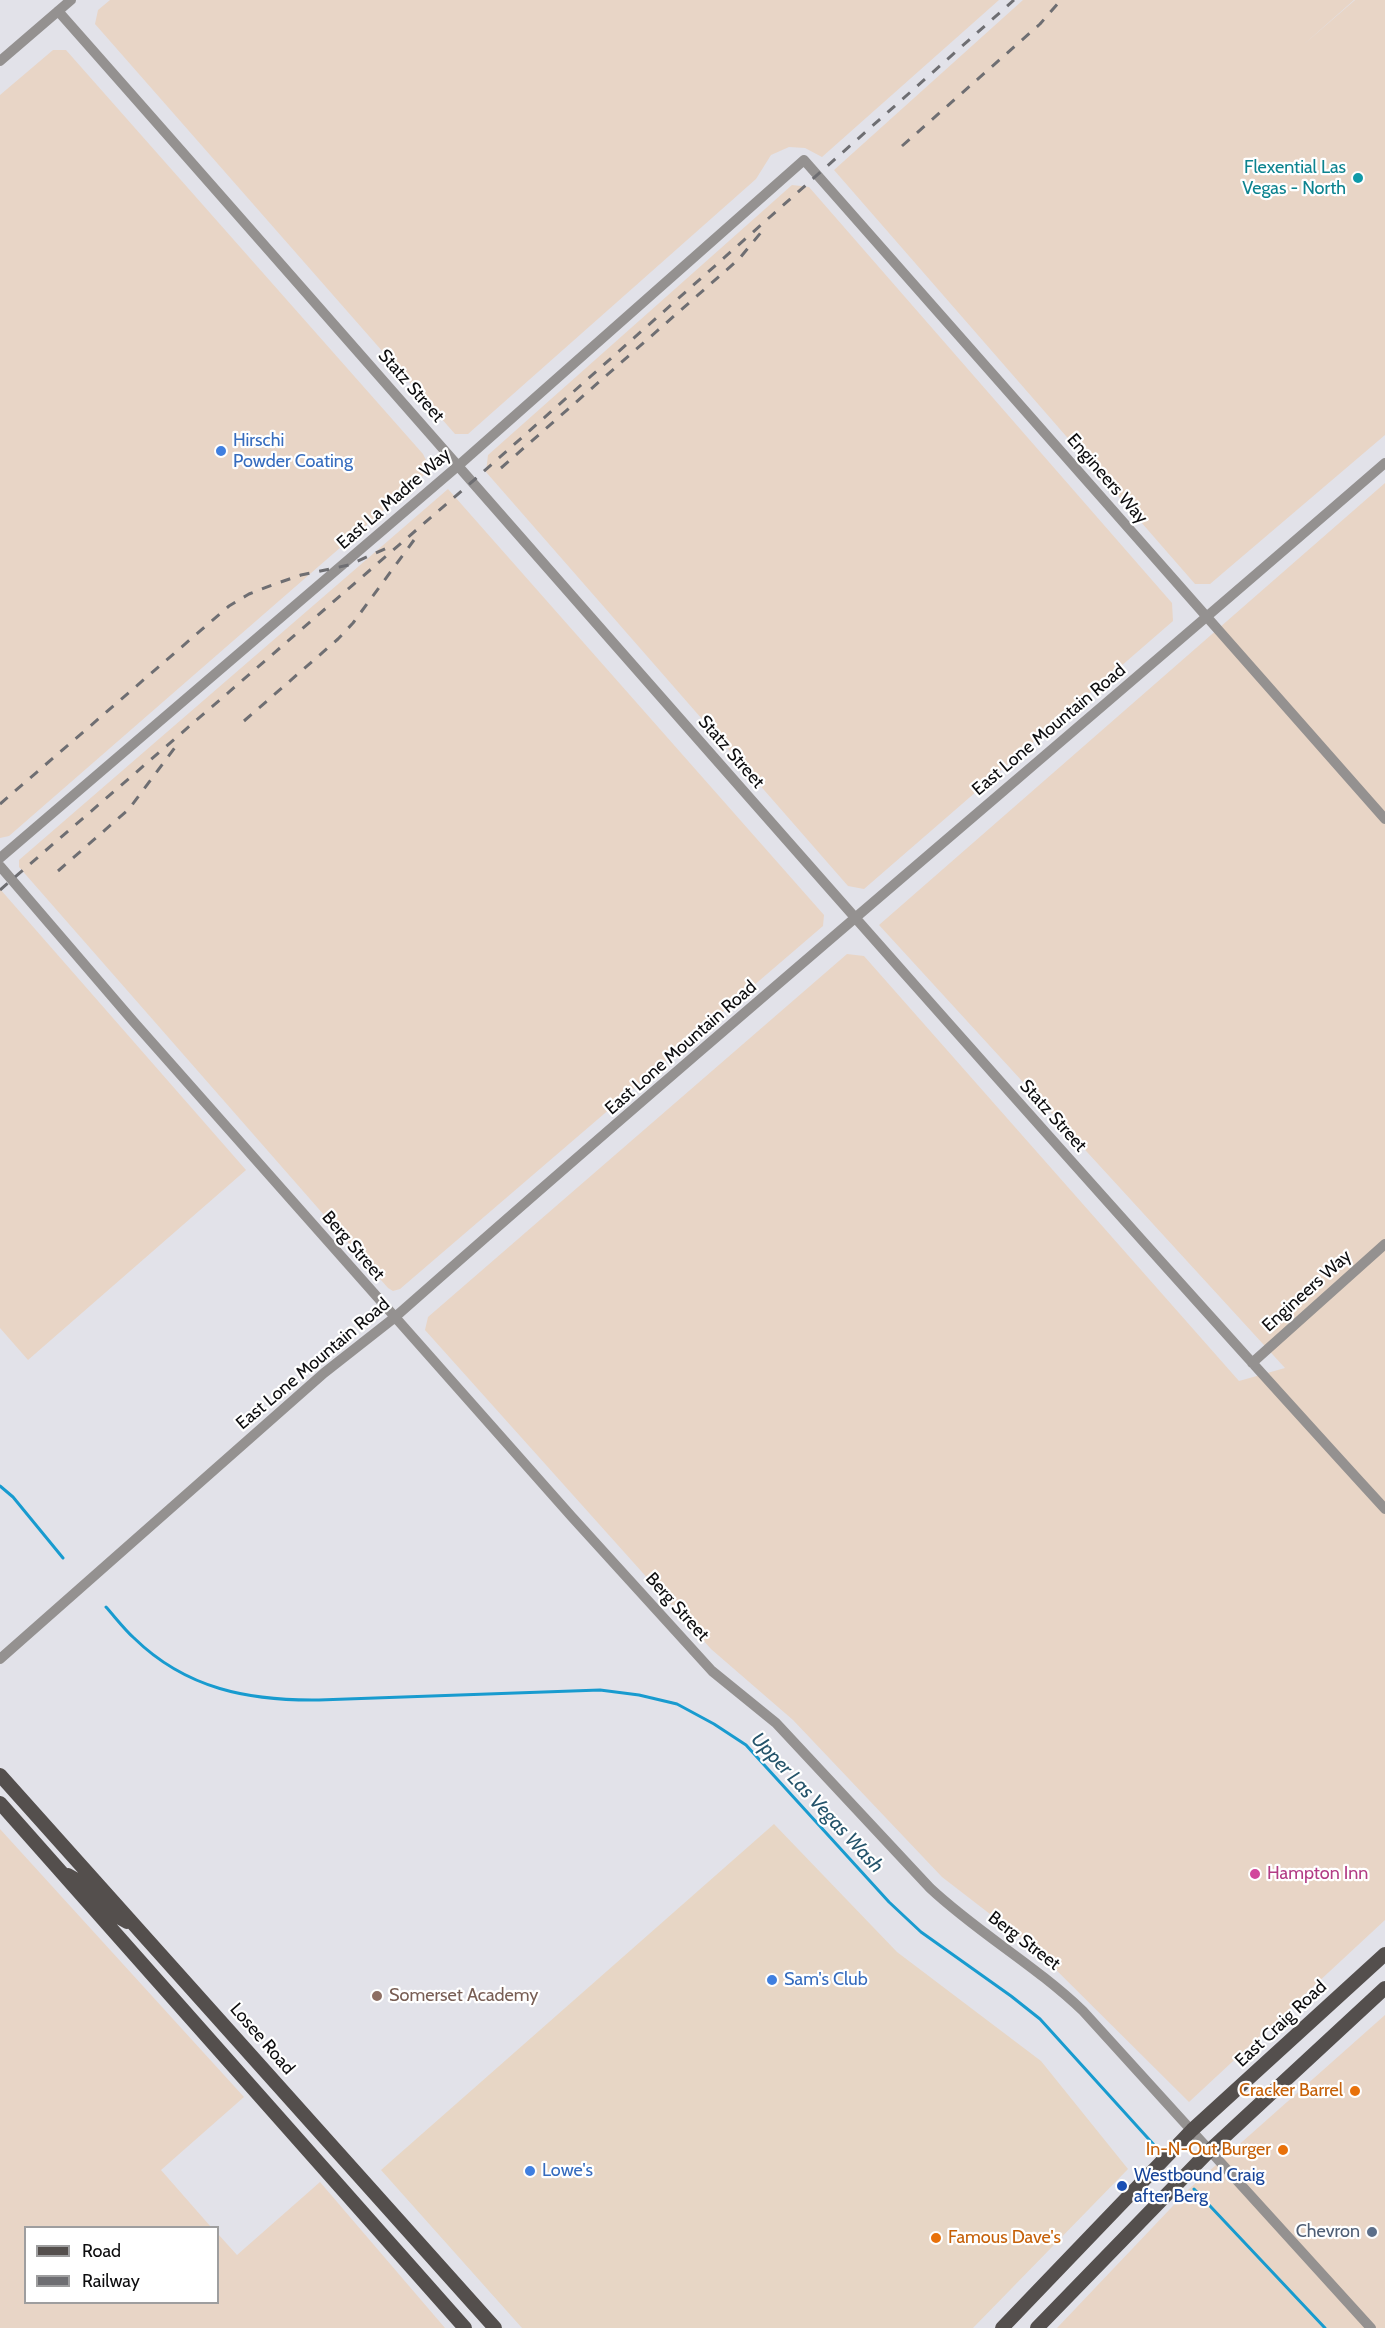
<!DOCTYPE html>
<style>
body{margin:0}
#map{position:relative;width:1385px;height:2328px;overflow:hidden;background:#e2e2e9;font-family:Cabin,sans-serif}
canvas{display:block}
.legend{position:absolute;left:24px;top:2226px;width:195px;height:78px;box-sizing:border-box;background:#fff;border:2px solid #9e9e9f;margin:0;padding:8px 10px;list-style:none;font-size:18px;color:#0d0d0f}
.legend li{display:flex;align-items:center;gap:12px;height:30px}
.legend b{width:30px;border:2px solid #9e9e9f}
</style>
<div id="map">
<canvas width="1385" height="2328"></canvas>
<ul class="legend">
<li><b style="height:8px;background:#544f4d"></b>Road</li>
<li><b style="height:8px;background:#6e6e72"></b>Railway</li>
</ul>
</div>
<script>
const ctx = document.querySelector('canvas').getContext('2d');
ctx.lineJoin = 'round';
function paint(path, color) {
  ctx.fillStyle = color;
  ctx.fill(path, 'evenodd');
}
function strokePath(path, color, width, dash) {
  ctx.strokeStyle = color;
  ctx.lineWidth = width;
  ctx.lineCap = dash ? 'butt' : 'round';
  ctx.setLineDash(dash || []);
  ctx.stroke(path);
}
function drawText(font, color, halo, rows, align = 'center') {
  ctx.font = font + ' Cabin,sans-serif';
  ctx.lineWidth = 4.5;
  ctx.setLineDash([]);
  ctx.textBaseline = 'middle';
  ctx.strokeStyle = halo;
  ctx.fillStyle = color;
  for (const [text, x, y, turn = 0] of rows) {
    ctx.save();
    ctx.translate(x, y);
    ctx.rotate((+turn || 0) * Math.PI / 180);
    ctx.textAlign = isNaN(turn) ? turn : align;
    if (halo) ctx.strokeText(text, 0, 0);
    ctx.fillText(text, 0, 0);
    ctx.restore();
  }
}
paint(new Path2D(`
 M774,1824l123,128 144,109 87,108 -155,159h-451l-141,-158z`), '#e7d6c5');
paint(new Path2D(`
 M110,0h889l-177,157 -17,-9 -16,-1 -18,8 -15,24 -288,255h-13l-360,-410 3,-14z
 M1023,0h331l-52,46 53,-46h30v435l-175,149h-15l-361,-414z
 M53,50h13l357,404 6,12 -6,10 -97,84 -317,276 -9,2v-743z
 M792,185l17,2 363,416 1,18 -309,268 -16,-3 -362,-414 2,-17z
 M1385,483v1437l-196,182 -155,-154 -92,-71 -149,-157 -82,-71 -286,-319 3,-13 419,-363 17,2 375,425 46,-13 -406,-443z
 M448,489l376,426 -1,11 -423,363 -7,2 -5,-3 -369,-421v-7z
 M0,889l246,281 -218,190 -28,-32z
 M0,1829l244,268 -83,73 50,57 -185,1v74h192v-68l19,21 83,-73 125,146h-445z
 M1385,2015v313h-328l132,-139z`), '#e8d5c6');
strokePath(new Path2D(`
 M0,1486l13,11 50,61
 M106,1607c9,10 18,22 28,31 52,51 115,63 185,62l281,-10 39,5 38,9 37,20 32,21 143,157 32,30 90,64 29,23 115,127
 M1194,2189l131,139`), '#189bcf', 3);
strokePath(new Path2D(`
 M58,11c442,500 877,1005 1327,1498
 M0,61l71,-61
 M0,858l459,-393 345,-305 581,659
 M0,866l133,155 439,496 140,154 64,52 154,165c48,45 105,77 153,123l288,317
 M1252,1363l133,-119
 M0,1659l324,-286 70,-55c327,-289 661,-569 991,-855`), '#949190', 10);
strokePath(new Path2D(`
 M0,1775l495,553
 M0,1803l465,525
 M68,1875c25,12 35,36 59,47
 M1002,2328l190,-198 193,-176
 M1037,2328l173,-178 175,-162`), '#544f4d', 14);
strokePath(new Path2D(`
 M902,146l138,-122 21,-24
 M501,468l238,-209 24,-29
 M244,721l94,-82 15,-16 61,-83
 M0,804l229,-198 20,-12 23,-9 29,-10 48,-10 40,-18
 M58,871l71,-62 47,-63
 M0,890l473,-409 541,-481`), '#6e6e72', 3, [10, 10]);
for (const [x, y, r, color] of [
 [1358,178,6,"#0f9aa8"],
 [221,451,6,"#3f7fe0"],
 [1255,1874,6,"#d1479c"],
 [772,1980,6,"#3f7fe0"],
 [377,1996,6,"#8d6e63"],
 [1355,2091,6,"#e8710a"],
 [1283,2150,6,"#e8710a"],
 [530,2171,6,"#3f7fe0"],
 [1122,2186,6,"#1a4fb4"],
 [1372,2232,6,"#5c6f8a"],
 [936,2238,6,"#e8710a"]
]) {
  const dot = new Path2D();
  dot.arc(x, y, r, 0, 2 * Math.PI);
  ctx.fillStyle = color;
  ctx.fill(dot);
  strokePath(dot, '#fff', 2);
}
drawText('18px', '#0d838f', '#fff', [
 ["Flexential Las",1346,168],
 ["Vegas - North",1346,189]
], 'right');
drawText('18px', '#0d0d0f', '#fff', [
 ["Statz Street",411,386,49],
 ["Engineers Way",1107,479,49],
 ["East La Madre Way",394,499,-41],
 ["East Lone Mountain Road",1049,730,-40],
 ["Statz Street",731,752,49],
 ["East Lone Mountain Road",681,1048,-41],
 ["Statz Street",1053,1116,48],
 ["Berg Street",353,1246,49],
 ["Engineers Way",1307,1291,-42],
 ["East Lone Mountain Road",313,1364,-40],
 ["Berg Street",677,1607,48],
 ["Berg Street",1024,1941,37],
 ["East Craig Road",1281,2024,-43],
 ["Losee Road",262,2039,49]
]);
drawText('18px', '#366cbe', '#fff', [
 ["Hirschi",233,441],
 ["Powder Coating",233,462],
 ["Sam's Club",784,1980],
 ["Lowe's",542,2171]
], 'left');
drawText('18px', '#b23c85', '#fff', [
 ["Hampton Inn",1267,1874]
], 'left');
drawText('18px', '#785e54', '#fff', [
 ["Somerset Academy",389,1996]
], 'left');
drawText('18px', '#c56008', '#fff', [
 ["Cracker Barrel",1343,2091],
 ["In-N-Out Burger",1271,2150],
 ["Famous Dave's",948,2238,"left"]
], 'right');
drawText('18px', '#164399', '#fff', [
 ["Westbound Craig",1134,2176],
 ["after Berg",1134,2197]
], 'left');
drawText('18px', '#4e5e75', '#fff', [
 ["Chevron",1360,2232]
], 'right');
drawText('italic 20px', '#25546b', '#fff', [
 ["Upper Las Vegas Wash",817,1803,47]
]);
</script>
